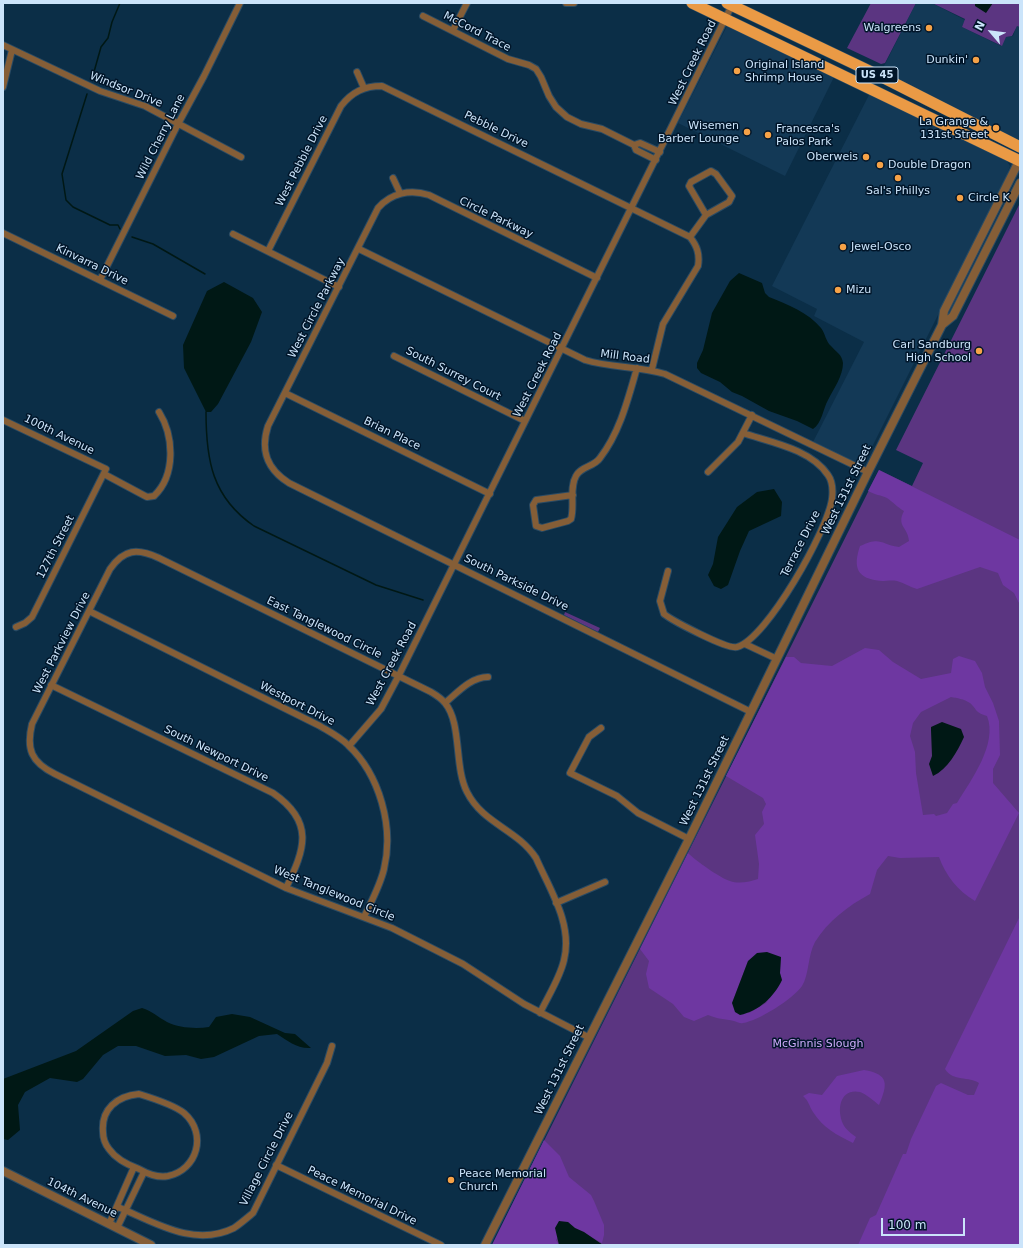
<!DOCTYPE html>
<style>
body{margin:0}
#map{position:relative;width:1023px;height:1248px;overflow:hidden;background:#0b2e47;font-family:"DejaVu Sans",sans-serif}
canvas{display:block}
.frame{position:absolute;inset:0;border:4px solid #cbe4fa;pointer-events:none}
.north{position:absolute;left:971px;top:12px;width:40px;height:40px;-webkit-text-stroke:3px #001529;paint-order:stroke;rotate:298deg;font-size:11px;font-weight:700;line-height:16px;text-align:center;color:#cbe4fa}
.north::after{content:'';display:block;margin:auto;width:14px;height:18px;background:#cbe4fa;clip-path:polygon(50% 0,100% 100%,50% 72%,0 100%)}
.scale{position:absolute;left:881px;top:1218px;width:84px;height:18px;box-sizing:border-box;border:2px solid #cbe4fa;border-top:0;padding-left:5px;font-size:12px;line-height:14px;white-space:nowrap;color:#cbe4fa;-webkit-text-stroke:3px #001529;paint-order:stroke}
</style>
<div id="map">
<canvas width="1023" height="1248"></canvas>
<div class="frame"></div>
<div class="north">N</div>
<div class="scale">100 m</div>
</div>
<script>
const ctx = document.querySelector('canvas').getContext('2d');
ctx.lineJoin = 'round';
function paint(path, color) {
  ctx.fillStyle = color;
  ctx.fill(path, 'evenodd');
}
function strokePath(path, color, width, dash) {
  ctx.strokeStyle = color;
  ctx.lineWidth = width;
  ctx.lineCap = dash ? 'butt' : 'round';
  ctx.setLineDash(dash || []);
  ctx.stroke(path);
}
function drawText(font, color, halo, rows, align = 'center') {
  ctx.font = font + ' "DejaVu Sans",sans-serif';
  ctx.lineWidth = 3;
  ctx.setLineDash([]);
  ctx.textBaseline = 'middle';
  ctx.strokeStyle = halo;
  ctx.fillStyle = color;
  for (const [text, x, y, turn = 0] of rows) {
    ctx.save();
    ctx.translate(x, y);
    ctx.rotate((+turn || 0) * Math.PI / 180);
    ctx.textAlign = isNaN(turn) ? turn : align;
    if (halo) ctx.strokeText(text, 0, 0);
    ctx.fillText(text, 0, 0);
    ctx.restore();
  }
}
paint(new Path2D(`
 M916,3h16l33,17 -3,7 39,19 5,-9 7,-1 4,-11 3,2v115l-141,-66z
 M729,22l107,51 -51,103 -107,-53z
 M871,91l134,67 5,8 -4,13 -144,288 -49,-25 51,-100 -50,-26 3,-7 -45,-23z`), '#133956');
paint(new Path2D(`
 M871,3h45l-31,60 -4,1 -34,-16z
 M932,3h88v24l-3,-1 -5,10 -6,1 -4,9 -40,-19 3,-8z
 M1020,203v1042h-528l387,-775 33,16 11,-23 -27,-13z
 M565,612l35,16 -2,4 -34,-17z`), '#5b3581');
paint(new Path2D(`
 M879,470l141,70v65l-6,-12 -11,-8 -5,-12 -18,-6 -63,22c-7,-2 -13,-6 -20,-8 -5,-1 -11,0 -15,0 -26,-2 -29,-14 -22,-35 21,-10 20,-2 39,1l10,-6c-1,-14 -13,-15 -5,-30 -7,-4 -11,-9 -17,-13 -6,-3 -12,-3 -19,-7z
 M865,648l14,2 14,12 28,17 30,-6 2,-14 6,-3 16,5 7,12 3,14 8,16 6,18 1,34 -7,14v14l26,30 -44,88c-18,-11 -29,-25 -36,-44l-39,1 -12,-2 -11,14 -7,24c-22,12 -42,27 -55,48 -7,12 -6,33 -13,44 -9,13 -44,35 -59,37 -3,1 -5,-1 -9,-2 -9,-2 -17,-2 -26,-6l-14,6 -10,-4 -11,-13 -24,-16 -3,-14 3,-13 -9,-12 48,-96c7,7 32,25 42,28 8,3 20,1 28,-2l1,-15 -4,-29 9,-11 -2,-12 4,-8 -3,-6 -37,-22 60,-119h8l7,6 31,3zM951,697c6,1 13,2 19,6 8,7 4,9 17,13 11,28 -16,64 -30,87l-4,1 -6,9 -11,3 -2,-2 -11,1 -7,-42 -1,-21 -5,-16 3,-13 8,-11zM781,957l-1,16 2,7 -16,23 -17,10 -17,-10 16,-42z
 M1020,916v329h-162l12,-27 6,-3 27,-61h3l5,-15 25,-53 5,-3 27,12h6l5,-12c-10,-7 -26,-1 -34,-14z
 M864,1070c25,4 24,14 15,35 -5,-4 -13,-11 -19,-13 -19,-4 -24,16 -17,32 2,5 9,10 13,13l-3,6c-16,-8 -30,-15 -40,-31 -4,-6 -4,-11 -10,-16l6,-3 13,2 15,-19z
 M544,1140l16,16 9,21 22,18 3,6 10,24v10l-2,8 -27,-15 -7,-6 -12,18 3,5h-67z`), '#6e37a1');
paint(new Path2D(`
 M975,3h18l-7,10 -11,-7z
 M739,273l23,10 3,10 4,4c18,7 40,16 52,31 4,5 5,14 10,18 5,6 11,8 12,17 0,13 -9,25 -15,37 -5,9 -6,23 -15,29l-16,-8 -28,-10 -27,-15 -10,-4 -12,-10 -19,-9 -4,-5v-5l6,-13 9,-37 18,-32z
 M224,282l29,16 9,14 -11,30 -33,62 -7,8h-5l-22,-44 -1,-23 24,-54z
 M774,489l8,13 -1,14 -32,15 -9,20 -12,34 -7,4 -7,-3 -6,-11 5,-11 5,-27 19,-30 20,-15z
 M942,722l19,7 3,8c-7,15 -16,32 -31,39l-4,-12 3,-8 -1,-26v-3z
 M767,952l14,5 -1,16 2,7c-8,17 -23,31 -42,35l-5,-3 -3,-9 16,-42 9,-8z
 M142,1008c10,3 16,9 25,14 12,6 29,7 42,5l7,-10 16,-3 18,3 35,16 10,1 16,14c-14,1 -23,-7 -34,-14l-18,2 -45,21 -13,2 -15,-4 -21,1 -29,-10h-18l-15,9 -20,24 -6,3 -27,-4 -25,14 -7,13 2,25 -12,10 -5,-1v-60l73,-28 57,-40z
 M559,1221l9,1 7,6 9,4 19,13h-44l-4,-17z`), '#001815');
strokePath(new Path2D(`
 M92,79l9,-32 7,-9 4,-16 8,-19
 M87,94l-25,80 4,26 7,7 37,18h8l2,4
 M132,237l21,7 52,30
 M206,412c0,48 6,85 48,114l122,59 47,15`), '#001815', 1.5);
const minor = new Path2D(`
 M566,3h8
 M423,16l85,43 21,6 7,4 5,8 8,19 7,11 11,10 14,7 21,5 32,16 2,5 20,10
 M453,30l14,-27
 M3,45l97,46 45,15 96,51
 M357,72l7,16
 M3,87l9,-37
 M634,145l6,-2 20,9
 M393,178l7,15
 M3,233l170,83
 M233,234l106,53
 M690,237l16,-22 23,-13 3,-6 -16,-22 -5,-3 -20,11 -2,4 17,29
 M359,249l226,111c26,8 54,6 80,14l203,98
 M268,251l73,-145c11,-14 23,-20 41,-20l308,151c7,9 10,17 8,29l-35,58 -11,45
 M597,278l-168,-83c-19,-6 -38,-2 -51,13l-110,218c-8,25 -1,43 21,57l462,229
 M100,280l78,-156 26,-48 36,-73
 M394,356l131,65
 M285,393l205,101
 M3,420l103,49 -74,148 -7,6 -9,4
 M708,472l30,-30 14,-27
 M104,474l43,23 7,-1c22,-21 20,-60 5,-84
 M573,495l-37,5 -3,5 3,21 6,2 26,-7 3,-2c4,-13 -2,-31 5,-43 5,-10 18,-9 24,-18 20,-26 28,-59 37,-90
 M668,571l-8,30 4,13c9,7 64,36 73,33 30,-8 91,-118 95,-148 1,-8 1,-17 -4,-24 -17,-26 -58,-33 -85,-42
 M89,611l231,115c10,6 20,11 28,19 32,30 46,82 36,124 -4,17 -13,33 -20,48
 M745,644l32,15
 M51,685l222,108c42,29 32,56 13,95
 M445,703c13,-11 26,-26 43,-26
 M601,728l-12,9 -19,36 47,23 21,17 51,26
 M349,746l32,-37 17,-32 334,-672
 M556,903l49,-21
 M540,1013c8,-17 20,-35 24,-53 9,-36 -14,-70 -28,-102 -19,-29 -53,-34 -69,-66 -13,-25 -5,-69 -22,-89 -3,-4 -9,-8 -14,-11l-272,-134c-22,-10 -35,-9 -49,11l-78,155c-6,25 -1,38 23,50l231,114 106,40 71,36 61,40 64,33
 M139,1094c13,4 35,11 45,19 24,21 13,57 -16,63 -11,2 -20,-2 -29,-7 -11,-4 -23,-10 -30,-20 -4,-5 -6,-11 -6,-17 -2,-23 14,-36 36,-38z
 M276,1165l165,80
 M118,1207c36,15 76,41 116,21 6,-4 13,-10 19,-15l74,-150 5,-17
 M109,1224l25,-57
 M117,1228l27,-56`);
const tertiary = new Path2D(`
 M942,325l11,-9 67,-133
 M3,1171l148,74
 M485,1245l204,-406 179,-367 74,-147 2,-14 76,-152`);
const trunk = new Path2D(`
 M692,3l328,158
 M727,3l157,75 136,69`);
strokePath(minor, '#2a4b64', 8);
strokePath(tertiary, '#2a4b64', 10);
strokePath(trunk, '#2a4b64', 12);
strokePath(minor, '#855e37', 6);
strokePath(tertiary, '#855e37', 8);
strokePath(trunk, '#ea9a45', 11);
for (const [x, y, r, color] of [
 [929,28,4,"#f6a247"],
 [976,60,4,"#f6a247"],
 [737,71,4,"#f6a247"],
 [996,128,4,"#f6a247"],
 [747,132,4,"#f6a247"],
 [768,135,4,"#f6a247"],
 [866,157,4,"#f6a247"],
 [880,165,4,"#f6a247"],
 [898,178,4,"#f6a247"],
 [960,198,4,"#f6a247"],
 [843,247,4,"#f6a247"],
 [838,290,4,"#f6a247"],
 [979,351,4,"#f6a247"],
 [451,1180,4,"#f6a247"]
]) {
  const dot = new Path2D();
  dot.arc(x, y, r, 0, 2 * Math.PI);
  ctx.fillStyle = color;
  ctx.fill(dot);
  strokePath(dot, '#001529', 1.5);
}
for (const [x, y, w] of [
 [877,75,42]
]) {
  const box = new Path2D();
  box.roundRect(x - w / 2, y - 8, w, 16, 3);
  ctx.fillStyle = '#001529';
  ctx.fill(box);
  strokePath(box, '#cbe4fa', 1);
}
drawText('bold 10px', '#cbe4fa', null, [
 ["US 45",877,75]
]);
drawText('11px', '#cbe4fa', '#001529', [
 ["Walgreens",921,28,"right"],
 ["Dunkin'",968,60,"right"],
 ["Original Island",745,65],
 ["Shrimp House",745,78],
 ["La Grange &",988,122,"right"],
 ["131st Street",988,135,"right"],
 ["Wisemen",739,126,"right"],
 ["Barber Lounge",739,139,"right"],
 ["Francesca's",776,129],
 ["Palos Park",776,142],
 ["Oberweis",858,157,"right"],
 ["Double Dragon",888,165],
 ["Sal's Phillys",898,191,"center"],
 ["Circle K",968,198],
 ["Jewel-Osco",851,247],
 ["Mizu",846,290],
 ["Carl Sandburg",971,345,"right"],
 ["High School",971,358,"right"],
 ["Peace Memorial",459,1174],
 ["Church",459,1187]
], 'left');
drawText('11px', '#cbe4fa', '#001529', [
 ["McCord Trace",477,32,27],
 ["West Creek Road",693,63,-64],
 ["Windsor Drive",126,90,22],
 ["Pebble Drive",496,130,26],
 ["Wild Cherry Lane",161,137,-63],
 ["West Pebble Drive",302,161,-63],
 ["Circle Parkway",496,218,26],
 ["Kinvarra Drive",92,265,26],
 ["West Circle Parkway",317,308,-63],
 ["Mill Road",625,357,7],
 ["South Surrey Court",453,374,27],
 ["West Creek Road",538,375,-63],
 ["Brian Place",392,434,26],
 ["100th Avenue",59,435,26],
 ["West 131st Street",847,490,-64],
 ["Terrace Drive",801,544,-63],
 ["127th Street",56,547,-63],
 ["South Parkside Drive",516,583,26],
 ["East Tanglewood Circle",324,628,26],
 ["West Parkview Drive",62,643,-63],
 ["West Creek Road",392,664,-62],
 ["Westport Drive",297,704,27],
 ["South Newport Drive",216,754,26],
 ["West 131st Street",705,781,-64],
 ["West Tanglewood Circle",334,894,22],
 ["West 131st Street",560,1070,-64],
 ["Village Circle Drive",267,1159,-63],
 ["Peace Memorial Drive",362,1196,26],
 ["104th Avenue",82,1198,26]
]);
drawText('11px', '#d0acfd', '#001529', [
 ["McGinnis Slough",818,1044]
]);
</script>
